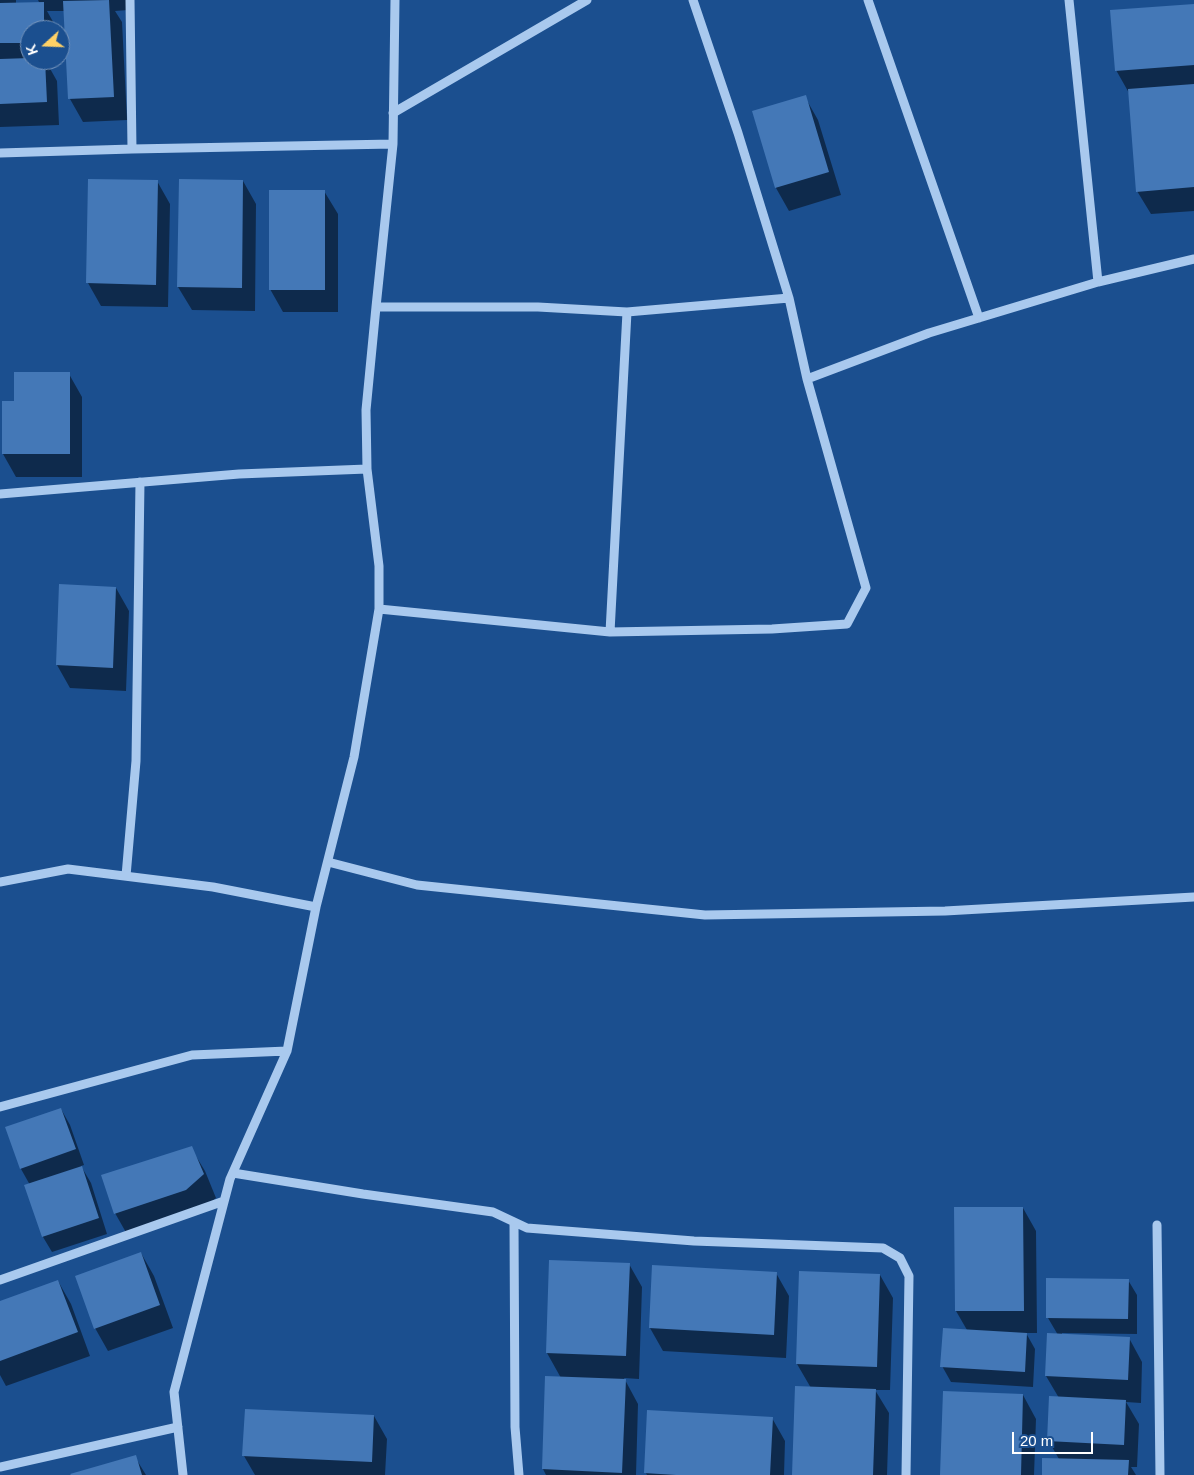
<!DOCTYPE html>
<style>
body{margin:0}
#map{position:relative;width:1194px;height:1475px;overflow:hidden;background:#1b4f8f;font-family:Helvetica,sans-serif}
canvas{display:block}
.north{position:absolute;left:20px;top:20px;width:50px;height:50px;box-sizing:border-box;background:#1b4f8f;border:1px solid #7695bc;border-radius:50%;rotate:250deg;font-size:14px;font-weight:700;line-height:20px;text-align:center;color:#fff}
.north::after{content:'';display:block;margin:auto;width:18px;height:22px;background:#ffd166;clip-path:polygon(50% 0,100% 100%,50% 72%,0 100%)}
.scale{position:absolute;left:1012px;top:1432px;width:81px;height:22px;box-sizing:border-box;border:2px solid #fff;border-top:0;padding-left:6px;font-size:15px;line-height:18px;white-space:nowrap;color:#fff;-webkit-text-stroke:4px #1b4f8f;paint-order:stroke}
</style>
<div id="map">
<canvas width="1194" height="1475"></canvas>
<div class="north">K</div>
<div class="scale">20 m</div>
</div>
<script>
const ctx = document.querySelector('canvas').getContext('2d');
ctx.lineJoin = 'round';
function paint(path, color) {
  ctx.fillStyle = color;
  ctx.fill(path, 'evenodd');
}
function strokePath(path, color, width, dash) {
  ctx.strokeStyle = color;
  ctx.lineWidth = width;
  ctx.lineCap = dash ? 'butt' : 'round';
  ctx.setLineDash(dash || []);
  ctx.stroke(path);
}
paint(new Path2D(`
 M0,0h16v4h24l-2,-4h90v10l-13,1 7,11 5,98 -44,2 -13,-23 -5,-88h-18l9,16v3h-26v30h27v5h-9l9,16 2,44 -59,2z
 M1194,5v206l-43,3 -14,-23 -8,-98 -13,-23z
 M805,97l13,23 23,75 -52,16 -13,-23z
 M157,181l13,23 -2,103 -67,-1 -13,-23z
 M243,181l13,23 -1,107 -63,-1 -14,-23z
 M324,191l14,23v98h-55l-13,-23z
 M69,374l13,23v80h-66l-13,-23 12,-52z
 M60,585l56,3 13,23 -3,80 -56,-3 -13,-23z
 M61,1109l9,16 14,40 -3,1 10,17 16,51 -55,18 -9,-15 -17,-51 4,-1 -9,-16 -14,-41z
 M191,1148l14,23 11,27 -17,14 -71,24 -13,-23z
 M1023,1208l13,23 1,102h-11l9,16 -2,38 -82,-5 -9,-16 25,-36 -11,-19z
 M141,1253l13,23 19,52 -65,23 -13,-23z
 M629,1264l13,23 -3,92 -15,-1 14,26 -2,71h-90l-3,-6 3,-91h15l-14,-25z
 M801,1272l79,3 13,23 -3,92h-15l14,23 -2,62h-94l18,-87 -14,-24z
 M776,1273l13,23 -3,62 -123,-7 -13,-23z
 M1128,1280l9,15v39l-75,-1v2l67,3 13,24 -1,41 -15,-1 13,22 -2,43h-6l5,8h-93l16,-16 -11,-19 11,-42 -13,-22 2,-41h10l-10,-17z
 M58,1281l13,23 19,52 -84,30 -6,-11v-73z
 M1023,1395l13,24 -2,56h-93z
 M374,1416l13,23 -2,36h-130l-11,-19z
 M772,1418l13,23 -1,34h-137l-1,-2z
 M135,1457l11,18h-73z`), '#0007');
paint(new Path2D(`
 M109,0l5,97 -46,2 -5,-98z
 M44,2v28h-14v13h-30v-40z
 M1194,4v61l-79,6 -5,-61z
 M30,58v2h15l2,42 -47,2v-45z
 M1194,84v103l-58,5 -8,-103z
 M806,95l23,77 -54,16 -23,-77z
 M88,179l70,1 -2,105 -70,-2z
 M179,179l64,1 -1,108 -65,-1z
 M269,190h56v100h-56z
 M14,372h56v82h-68v-53h12z
 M59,584l57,3 -3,81 -57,-3z
 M61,1108l15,41 -56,20 -15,-42z
 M192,1146l12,28 -18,16 -72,24 -13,-39z
 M82,1166l17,52 -57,19 -18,-52z
 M954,1207h69l1,104h-69z
 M141,1252l19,53 -66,24 -19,-53z
 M549,1260l81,3 -4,93 -80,-3z
 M652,1265l125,7 -3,63 -125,-7z
 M799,1271l81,3 -3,93 -81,-3z
 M1046,1278l83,1 -1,40 -82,-1z
 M58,1280l20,52 -78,29v-60z
 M943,1328l84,5 -2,39 -85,-5z
 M1047,1333l83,4 -2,43 -83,-4z
 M545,1376l81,3 -4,94 -80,-4z
 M795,1386l81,3 -3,86h-81z
 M943,1391l80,3 -2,81h-81z
 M1049,1396l77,4 -2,45 -77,-4z
 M245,1409l129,6 -2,47 -130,-6z
 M647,1410l126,7 -3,58h-94l-32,-2z
 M136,1455l6,20h-71l-1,-1z
 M1042,1458l87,2 -1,15h-86z`), '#4478b7');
strokePath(new Path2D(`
 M130,0l2,149
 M868,0l111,318
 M1069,0l29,282
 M393,113l194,-113
 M0,153l132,-4 261,-5
 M376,307h162l89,5 162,-14
 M807,379l122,-46 169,-51 96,-23
 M0,494l239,-20 128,-5
 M379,609l231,23 162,-3 75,-5 19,-36 -59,-209 -18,-81 -51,-165 -45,-133
 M610,632l17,-320
 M328,862l89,23 288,30 240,-4 249,-14
 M126,876l10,-115 4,-279
 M0,882l68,-13 145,18 103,20 38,-150 25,-148v-43l-12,-97 -1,-59 10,-103 17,-163 2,-144
 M0,1107l192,-52 95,-4
 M233,1173l130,21 130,18 34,16 167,13 189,7 17,10 9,18 -3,199
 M514,1222l1,205 4,48
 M1157,1225l3,250
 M0,1280l224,-79
 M0,1467l178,-40
 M183,1475l-9,-83 56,-213 57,-128 29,-144`), '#a9c9ee', 9);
</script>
